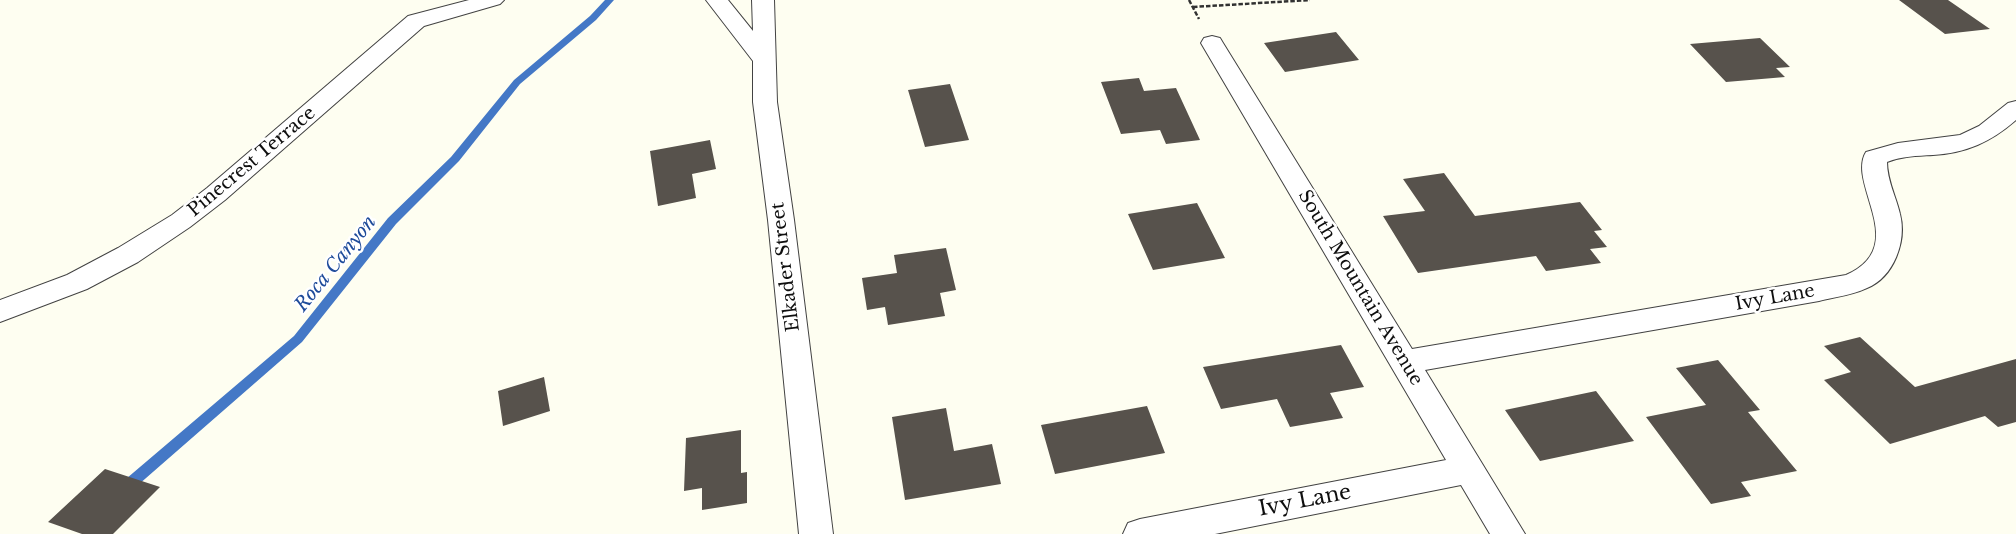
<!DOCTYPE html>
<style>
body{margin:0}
canvas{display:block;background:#fefef1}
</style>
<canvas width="2016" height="534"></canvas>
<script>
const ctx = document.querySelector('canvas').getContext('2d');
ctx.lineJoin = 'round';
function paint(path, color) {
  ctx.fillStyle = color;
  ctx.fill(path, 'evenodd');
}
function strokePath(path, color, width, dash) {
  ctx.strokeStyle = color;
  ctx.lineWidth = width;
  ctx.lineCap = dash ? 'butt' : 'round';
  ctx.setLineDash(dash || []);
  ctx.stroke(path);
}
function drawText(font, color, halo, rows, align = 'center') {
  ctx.font = font + ' "Libre Baskerville",serif';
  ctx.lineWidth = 5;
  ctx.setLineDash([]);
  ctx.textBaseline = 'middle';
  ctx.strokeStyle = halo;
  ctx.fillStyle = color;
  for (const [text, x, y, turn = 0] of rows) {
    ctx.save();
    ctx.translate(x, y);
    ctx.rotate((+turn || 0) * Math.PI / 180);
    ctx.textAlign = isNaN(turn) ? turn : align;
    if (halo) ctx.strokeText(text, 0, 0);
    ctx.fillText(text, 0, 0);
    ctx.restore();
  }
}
paint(new Path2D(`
 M605,0h9l-18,20 -76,64 -61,77 -63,63 -94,118 -172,150 -5,2 -5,-2 -2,-4 2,-4 174,-148 94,-118 63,-61 63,-77 76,-64z`), '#4478c6');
paint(new Path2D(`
 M1899,0h49l42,29 -45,5z
 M1336,32l23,28 -74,12 -21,-29z
 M1760,38l30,29 -14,1 9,9 -59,5 -36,-38z
 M1139,78l5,13 32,-3 24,52 -34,4 -6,-14 -39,4 -20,-52z
 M950,84l19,56 -44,7 -17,-57z
 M710,140l6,29 -24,5 4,24 -38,8 -8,-55z
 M1444,173l31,43 105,-14 22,28 -8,1 13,16 -17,2 11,14 -55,8 -10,-15 -118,17 -35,-57 42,-5 -22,-32z
 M1197,203l28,55 -72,12 -25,-56z
 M946,248l10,42 -16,3 5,23 -57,9 -3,-18 -18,3 -5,-32 35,-5 -3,-18z
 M1860,337l55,50 101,-28v63l-18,5 -13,-11 -95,28 -66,-64 27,-8 -27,-26z
 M1341,345l23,42 -34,6 13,25 -53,9 -13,-28 -56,10 -18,-42z
 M1718,360l42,50 -12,2 49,59 -56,11 10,14 -40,8 -65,-87 60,-12 -30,-37z
 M544,377l6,34 -47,15 -5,-35z
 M1596,391l38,50 -94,20 -35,-51z
 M1147,406l18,47 -110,21 -14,-49z
 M946,408l8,43 38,-7 9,40 -96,16 -13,-83z
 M741,430v43l6,-1v31l-45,7v-22l-18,3 2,-53z
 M105,469l55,18 -47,47h-31l-34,-12z`), '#57524c');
const street = new Path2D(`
 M469,0h35l-4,4 -76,22 -199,174 -35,27 -52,35 -51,27 -87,33v-22l67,-25 51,-27 54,-33 35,-27 201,-172z
 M706,0h22l25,31 -1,-31h22l3,102 17,118 39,314h-34l-31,-314 -15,-118v-41z
 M1212,36l8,2 3,5 189,306 434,-74c66,-29 0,-91 20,-123l32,-9 62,-8 19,-9 29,-23 8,-2v19c-25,22 -50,33 -83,35 -16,1 -31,1 -46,7 0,19 9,34 13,52 7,27 -6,63 -33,74 -15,7 -32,9 -48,13l-394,69 100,164h-35l-29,-49 -246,49h-92l5,-11 12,-4 306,-59 -245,-417 3,-5z`);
strokePath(street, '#424242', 2);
strokePath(new Path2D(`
 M1189,0l10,19
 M1193,7l117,-7`), '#313131', 2.5, [4.5, 2]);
paint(street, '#fff');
drawText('18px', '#0f0f0f', '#fff', [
 ["Pinecrest Terrace",252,162,-40],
 ["Elkader Street",786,267,-97],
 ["South Mountain Avenue",1360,288,59],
 ["Ivy Lane",1775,298,-10]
]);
drawText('italic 19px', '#1e4b9a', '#fff', [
 ["Roca Canyon",336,264,-51]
]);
drawText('21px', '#0f0f0f', '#fff', [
 ["Ivy Lane",1305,501,-11]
]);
</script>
